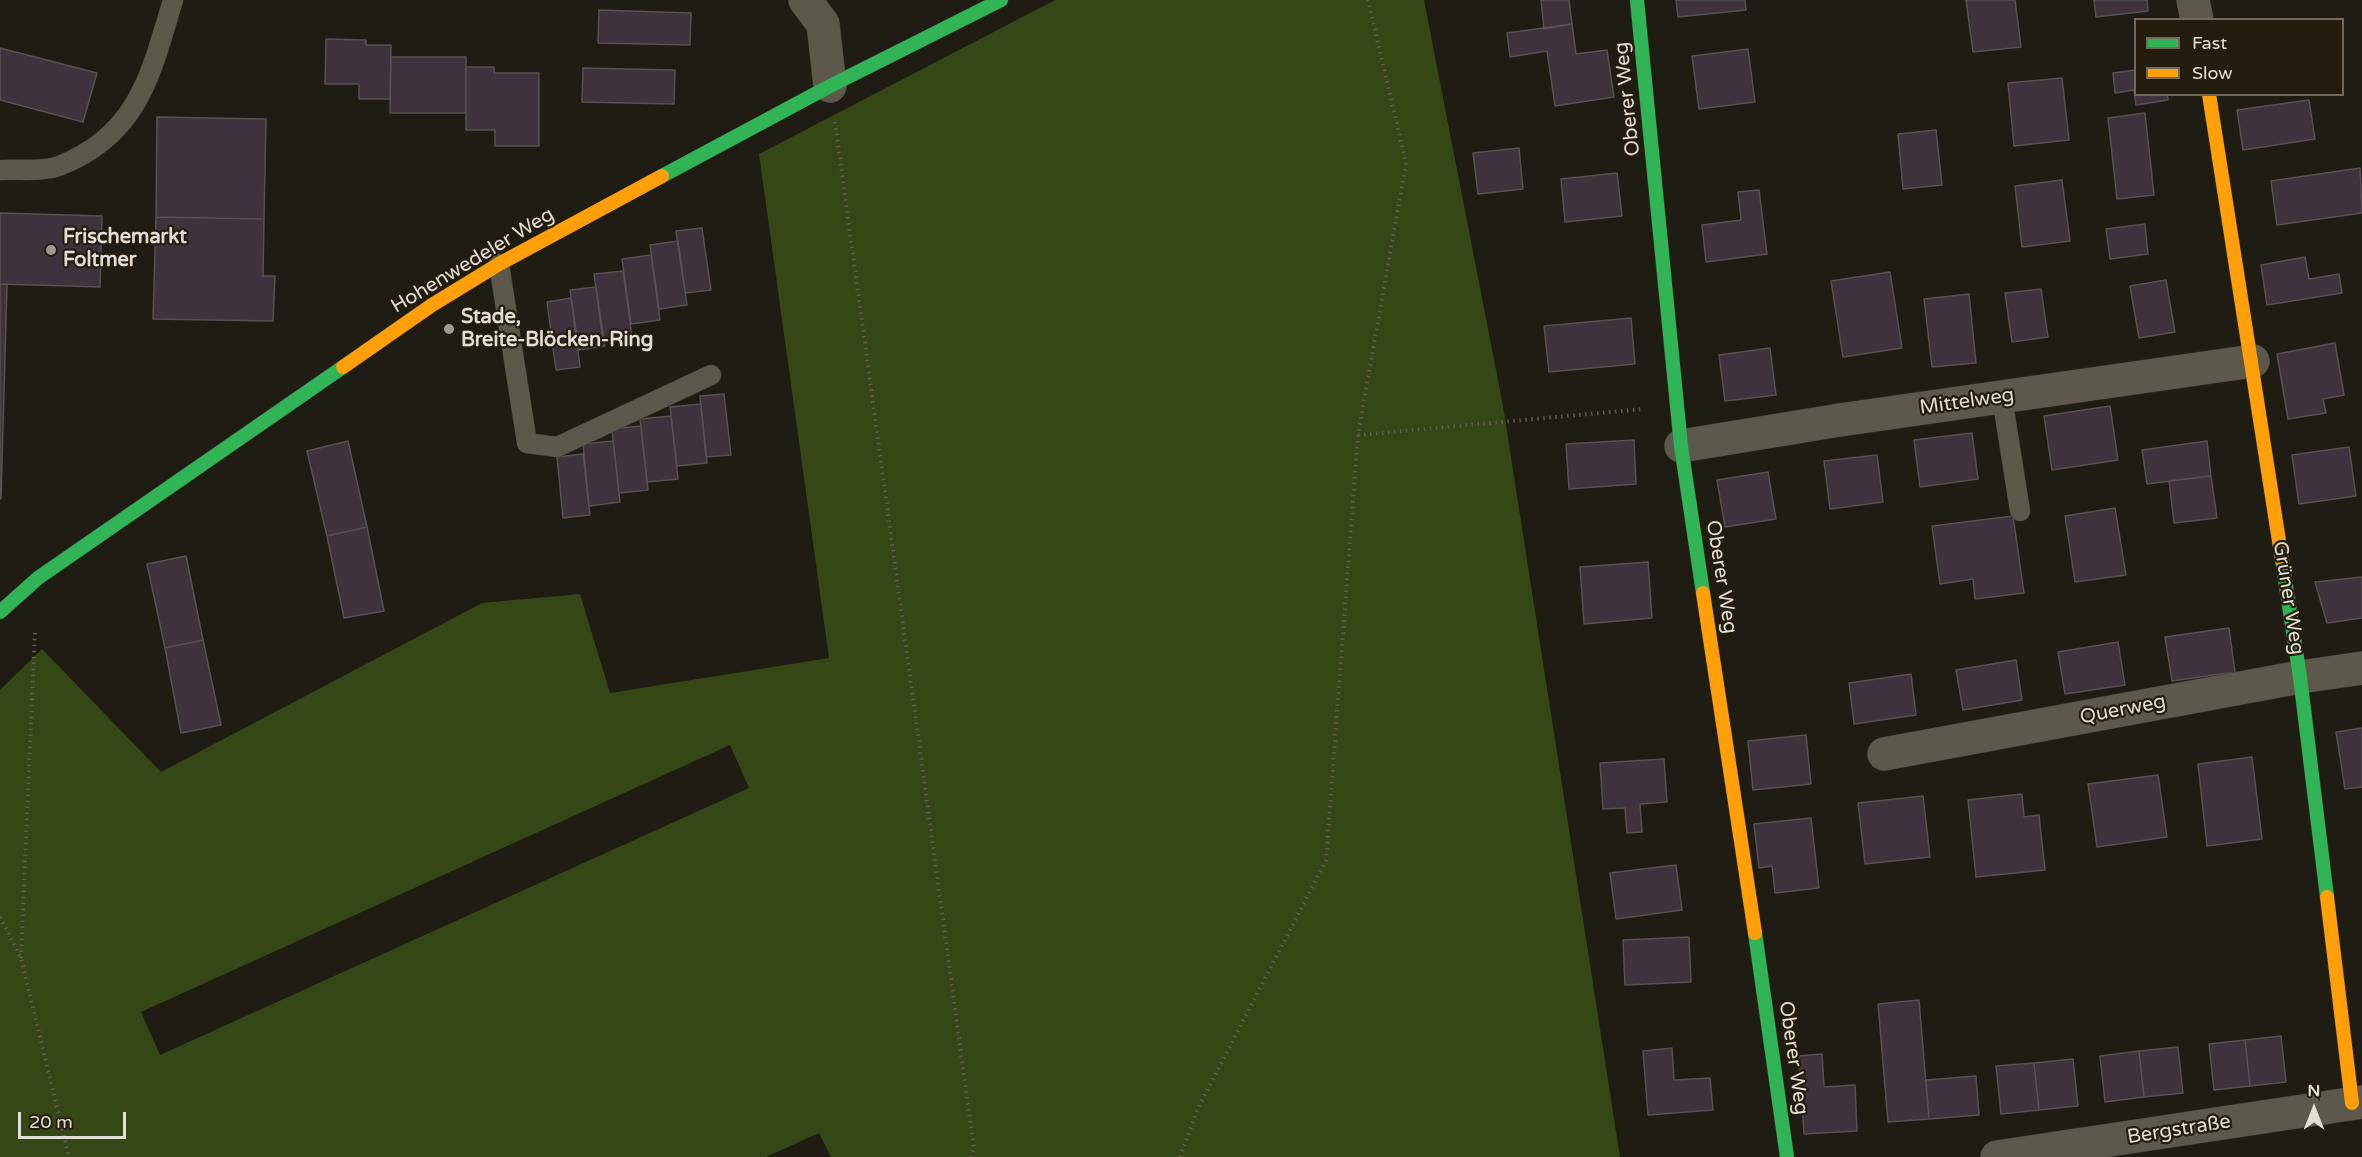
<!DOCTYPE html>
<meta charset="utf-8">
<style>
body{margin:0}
#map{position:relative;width:2362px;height:1157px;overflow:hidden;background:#1f1c14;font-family:"Varela Round",sans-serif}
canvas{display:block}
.legend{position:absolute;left:2134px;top:18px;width:210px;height:78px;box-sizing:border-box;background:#241d0f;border:2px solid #706a5e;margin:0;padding:8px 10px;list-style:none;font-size:18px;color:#e3ded5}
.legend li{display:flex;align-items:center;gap:12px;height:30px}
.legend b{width:30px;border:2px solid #706a5e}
.north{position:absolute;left:2284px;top:1079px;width:60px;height:60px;-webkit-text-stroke:4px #241d0f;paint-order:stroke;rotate:0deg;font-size:16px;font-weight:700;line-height:24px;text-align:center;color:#e3ded5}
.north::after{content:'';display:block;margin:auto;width:21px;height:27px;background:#e3ded5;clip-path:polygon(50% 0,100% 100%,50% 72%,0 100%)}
.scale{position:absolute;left:18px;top:1112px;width:108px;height:27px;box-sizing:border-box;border:3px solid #e3ded5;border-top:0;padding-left:8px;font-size:18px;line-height:21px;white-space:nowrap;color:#e3ded5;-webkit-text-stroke:4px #241d0f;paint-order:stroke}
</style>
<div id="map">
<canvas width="2362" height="1157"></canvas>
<ul class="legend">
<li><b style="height:8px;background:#30b455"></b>Fast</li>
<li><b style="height:8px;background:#ff9f0a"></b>Slow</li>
</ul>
<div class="north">N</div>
<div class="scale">20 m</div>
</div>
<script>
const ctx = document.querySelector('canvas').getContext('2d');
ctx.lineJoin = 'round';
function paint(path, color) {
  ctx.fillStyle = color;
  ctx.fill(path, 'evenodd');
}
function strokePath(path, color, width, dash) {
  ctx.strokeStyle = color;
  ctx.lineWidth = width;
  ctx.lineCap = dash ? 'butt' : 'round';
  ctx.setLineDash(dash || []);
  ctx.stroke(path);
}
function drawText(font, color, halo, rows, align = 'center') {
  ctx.font = font + ' "Varela Round",sans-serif';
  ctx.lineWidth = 4.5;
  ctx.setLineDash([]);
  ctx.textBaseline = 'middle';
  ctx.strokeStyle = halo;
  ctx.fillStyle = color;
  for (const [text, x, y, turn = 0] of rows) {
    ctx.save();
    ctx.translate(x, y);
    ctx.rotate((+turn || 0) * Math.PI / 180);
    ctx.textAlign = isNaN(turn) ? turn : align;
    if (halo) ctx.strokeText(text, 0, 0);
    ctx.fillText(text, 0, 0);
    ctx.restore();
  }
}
paint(new Path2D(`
 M1055,0h369l79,406 117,751h-789l-12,-24 -53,24h-766v-467l42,-41 119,123 321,-169 98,-9 30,99 219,-35 -70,-504zM730,745l19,43 -589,267 -19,-43z`), '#354714');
const building = new Path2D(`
 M1541,0h28l3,24 -28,5z
 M1676,0h69l1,10 -68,7z
 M1966,0h49l6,47 -48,5z
 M2094,0h53l1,11 -52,6z
 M599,10l92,3 -1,32 -92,-2z
 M1572,24l4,30 31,-4 7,47 -59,9 -8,-55 -37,6 -3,-24z
 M326,39l40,1v5h25l-1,54h-31v-15h-34z
 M0,48l97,25 -14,49 -83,-22z
 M1748,49l7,53 -56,7 -7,-53z
 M391,57h75v56h-76z
 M466,67h28v6h45v73h-44v-16h-29z
 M583,68l92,2 -1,34 -92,-2z
 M2136,70v24h31l1,6 -32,5 -2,-15 -19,3 -2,-20z
 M2062,78l7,62 -55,6 -6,-63z
 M2309,100l6,39 -72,11 -6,-40z
 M2145,113l9,82 -37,4 -9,-81z
 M157,117l109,2 -2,100 -108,-2z
 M1936,130l6,55 -39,4 -5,-55z
 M1519,148l4,41 -45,5 -5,-41z
 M2360,168l2,45 -85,12 -6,-44z
 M1617,173l5,43 -57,6 -4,-43z
 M2062,180l8,61 -48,6 -7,-61z
 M1759,190l8,64 -61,8 -4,-37 39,-5 -3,-28z
 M0,213l102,3 -2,71 -100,-3z
 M156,217l108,2 -1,57h12l-2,45 -120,-2z
 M2145,224l3,30 -38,5 -4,-30z
 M702,228l9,62 -26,3 -9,-62z
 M678,241l9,64 -28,4 -9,-64z
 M651,255l9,65 -29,4 -9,-65z
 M2305,257l4,22 30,-5 3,19 -75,12 -6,-40z
 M623,271l9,66 -29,4 -9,-67z
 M1890,272l12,76 -59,9 -12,-76z
 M2166,280l9,52 -36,6 -9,-52z
 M0,284h7l-6,215h-1z
 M596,287l9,59 -26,4 -9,-60z
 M2041,289l7,48 -36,5 -7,-49z
 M1969,294l7,69 -44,4 -8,-68z
 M571,298l9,69 -24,3 -9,-68z
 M1631,318l4,46 -86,8 -5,-46z
 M2335,343l9,52 -21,4 3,14 -38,6 -11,-65z
 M1770,348l6,47 -51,6 -6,-46z
 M724,394l7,61 -25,2 -6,-61z
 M701,404l6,59 -30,3 -7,-59z
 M2110,406l8,54 -66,10 -8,-54z
 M671,416l7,63 -31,3 -7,-63z
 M641,426l7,64 -29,3 -7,-64z
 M1972,433l6,46 -58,8 -6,-47z
 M1634,440l2,44 -67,5 -3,-45z
 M348,441l19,86 -40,9 -20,-85z
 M613,441l7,61 -31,4 -6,-62z
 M2207,441l4,35 -64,8 -5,-34z
 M2349,447l7,49 -57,8 -7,-49z
 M583,454l7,61 -27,3 -6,-61z
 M1877,455l6,47 -53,7 -6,-48z
 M1768,472l8,47 -51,8 -8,-47z
 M2211,476l6,42 -43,5 -5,-42z
 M2115,508l11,67 -51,7 -10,-66z
 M2013,516l11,77 -49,6 -2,-20 -33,5 -8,-58z
 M367,527l17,84 -40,7 -17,-82z
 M186,556l17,84 -38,8 -18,-84z
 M1648,562l4,56 -68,6 -4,-57z
 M2362,577v41l-35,5 -12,-41z
 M2229,628l6,44 -63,9 -7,-44z
 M203,640l18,85 -40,8 -16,-85z
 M2118,642l7,43 -60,9 -7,-42z
 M2016,660l6,40 -59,10 -7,-40z
 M1911,674l5,41 -62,9 -5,-41z
 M2362,728v59l-17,2 -9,-57z
 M1806,735l5,49 -58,6 -5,-49z
 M2252,757l10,82 -55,7 -9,-82z
 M1664,759l3,43 -27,2 2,28 -15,1 -2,-25 -22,1 -3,-46z
 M2158,775l9,62 -70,10 -9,-63z
 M2022,794l2,23 15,-2 6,55 -69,7 -8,-77z
 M1923,796l7,61 -65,7 -7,-61z
 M1811,818l8,70 -44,5 -3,-27 -13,2 -5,-44z
 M1676,865l6,45 -66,9 -6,-46z
 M1689,937l2,45 -66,3 -2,-45z
 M1919,1000l10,119 -41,3 -10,-118z
 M2281,1036l5,46 -36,4 -5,-46z
 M2245,1040l5,46 -36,4 -5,-46z
 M2178,1047l5,46 -39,4 -5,-46z
 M1672,1048l2,32 36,-2 3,32 -65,5 -5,-64z
 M2139,1051l5,46 -39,5 -5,-46z
 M1822,1054l2,33 31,-2 2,46 -53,3 -5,-78z
 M2073,1059l5,47 -39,4 -5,-47z
 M2034,1063l5,47 -38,4 -5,-48z
 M1976,1076l3,39 -50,4 -3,-39z`);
paint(building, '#3e323c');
strokePath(building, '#565252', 1.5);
const lane = new Path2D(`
 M0,170c18,-1 43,2 59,-4 80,-31 92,-93 114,-166
 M499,264l28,179 30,4 154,-72
 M2002,397l18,114`);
const street = new Path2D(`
 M805,0l18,24 7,62
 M2193,0l4,20
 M1681,446l159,-26 413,-59
 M1884,754l416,-77 62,-9
 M1997,1157l365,-55`);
const fast = new Path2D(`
 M1637,0l44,446 22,147
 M662,176l168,-90 171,-86
 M2282,560l18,117 27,220
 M0,612l38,-34 305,-211
 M1755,933l32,224`);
const slow = new Path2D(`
 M2209,94l73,466
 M343,367l89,-62 67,-41 163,-88
 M1703,593l52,340
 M2327,897l25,206`);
strokePath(lane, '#3a3630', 21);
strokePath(street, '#3a3630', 34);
strokePath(fast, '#3a3630', 15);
strokePath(slow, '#3a3630', 15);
strokePath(new Path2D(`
 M835,122l139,1027 -3,8
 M1358,435l286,-26
 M0,917l21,41 48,199
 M21,958l14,-329
 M1180,1157l18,-49 128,-248 32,-425 48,-272 -38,-163`), '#615d55', 4, [1.5, 4.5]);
strokePath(lane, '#5c584b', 20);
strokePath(street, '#5c584b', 33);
strokePath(fast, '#30b455', 14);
strokePath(slow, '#ff9f0a', 14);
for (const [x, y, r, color] of [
 [51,250,6,"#9e9a91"],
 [449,329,6,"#9e9a91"]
]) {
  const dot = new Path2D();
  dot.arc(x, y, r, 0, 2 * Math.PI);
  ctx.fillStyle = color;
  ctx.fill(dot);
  strokePath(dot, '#241d0f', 2);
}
drawText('20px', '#e3ded5', '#241d0f', [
 ["Oberer Weg",1628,99,-96],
 ["Hohenwedeler Weg",473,261,-31],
 ["Mittelweg",1967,402,-8],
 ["Oberer Weg",1721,577,81],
 ["Grüner Weg",2288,598,81],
 ["Querweg",2123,710,-11],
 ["Oberer Weg",1793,1058,82],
 ["Bergstraße",2179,1130,-9]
]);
drawText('bold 20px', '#e3ded5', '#241d0f', [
 ["Frischemarkt",63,238],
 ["Foltmer",63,261],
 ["Stade,",461,318],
 ["Breite-Blöcken-Ring",461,341]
], 'left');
</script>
